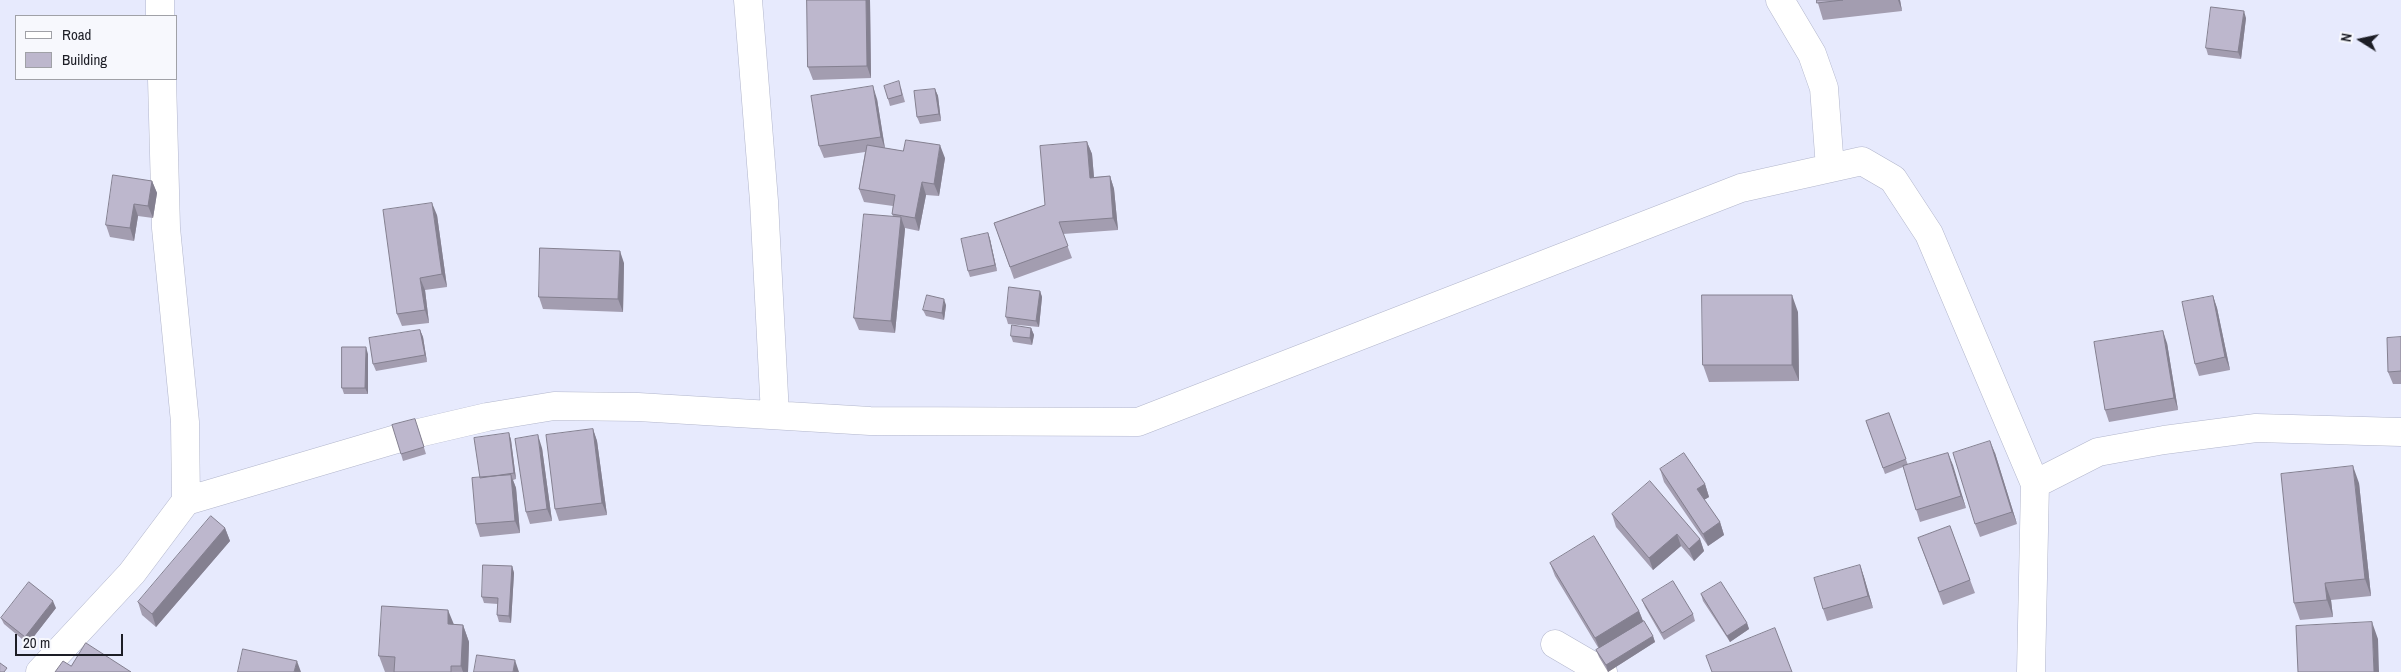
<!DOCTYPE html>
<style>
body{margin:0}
#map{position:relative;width:2401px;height:672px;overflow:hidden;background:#e7eafd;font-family:"Archivo Narrow",sans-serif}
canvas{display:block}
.legend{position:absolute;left:15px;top:15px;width:162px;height:65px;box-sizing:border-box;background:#f7f8fd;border:1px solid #a0a1a7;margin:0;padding:6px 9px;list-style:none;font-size:15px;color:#1d1e26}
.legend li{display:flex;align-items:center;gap:10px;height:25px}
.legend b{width:25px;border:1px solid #a0a1a7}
.north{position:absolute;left:2336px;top:15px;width:50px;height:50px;-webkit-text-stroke:4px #f7f8fd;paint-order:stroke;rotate:280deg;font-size:14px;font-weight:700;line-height:20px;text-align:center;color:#1d1e26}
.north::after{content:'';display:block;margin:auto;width:18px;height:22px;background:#1d1e26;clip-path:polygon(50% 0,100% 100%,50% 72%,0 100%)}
.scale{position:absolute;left:15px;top:634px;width:108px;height:22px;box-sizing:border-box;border:2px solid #1d1e26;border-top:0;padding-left:6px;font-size:15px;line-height:18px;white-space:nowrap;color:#1d1e26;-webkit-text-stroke:4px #f7f8fd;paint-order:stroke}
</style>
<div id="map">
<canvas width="2401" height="672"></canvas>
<ul class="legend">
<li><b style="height:6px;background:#fff"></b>Road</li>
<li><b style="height:14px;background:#bdb7cd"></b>Building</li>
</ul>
<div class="north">N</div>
<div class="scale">20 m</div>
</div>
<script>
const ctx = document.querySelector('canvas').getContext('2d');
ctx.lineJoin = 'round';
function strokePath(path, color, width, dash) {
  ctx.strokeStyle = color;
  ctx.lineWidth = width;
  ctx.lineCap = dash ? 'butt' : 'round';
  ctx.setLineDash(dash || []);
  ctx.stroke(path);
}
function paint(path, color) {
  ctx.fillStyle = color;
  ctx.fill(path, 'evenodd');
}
const minor = new Path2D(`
 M160,0v16
 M748,0l16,201 11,214
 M1780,0l32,54 12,34 6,80
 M2035,484l63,-32 66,-12 92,-12 145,4
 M186,501l224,-66 77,-18 67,-11 84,1 232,14 268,1 603,-234 121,-27 31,18 36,55 106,250 -4,188
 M1555,644l48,28
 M40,672l92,-99 54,-72 -1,-79 -19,-194 -4,-149`);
strokePath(minor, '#b2b6cc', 29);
strokePath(minor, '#fff', 28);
paint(new Path2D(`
 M807,0h63l1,78 -58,2 -5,-13z
 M1817,0h83l2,11 -79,9z
 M2246,18l-5,41 -33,-4 -2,-7z
 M901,88l4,14 -15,4 -2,-7z
 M935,89l3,7 3,25 -21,3 -3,-7z
 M877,99l8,49 60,10 -6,38 -13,-1 -7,36 -14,-3v1l-10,104 -36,-3 -5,-12 39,-102 -1,-2 1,-8 -29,-4 -5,-13 6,-37 -41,6 -5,-12z
 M1087,142l5,12 2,23 16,-1 4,13 4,41 -55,4 9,24 -58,21 -20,-56 51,-18z
 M152,181l5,12 -4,25 -15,-2 -4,25 -24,-4 -4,-12z
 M437,215l10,72 -22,3 4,33 -27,3 -5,-12z
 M988,233l2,6 7,32 -27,6 -2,-6z
 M624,263l-1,49 -80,-3 -4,-12z
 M1040,291l2,6 -3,30 -31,-3 -2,-7z
 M2213,296l4,12 13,62 -31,6 -4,-12z
 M946,305l-2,15 -18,-4 -3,-6z
 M1798,312l1,69 -90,1 -6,-17z
 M1031,328l3,7 -2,10 -19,-3 -2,-6z
 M420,330l3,7 4,25 -51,9 -3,-7z
 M2401,337v47h-8l-5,-12z
 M2167,343l11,67 -69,12 -4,-12z
 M368,354v40h-24l-2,-6z
 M1889,413l19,52 40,-12 18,55 -46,14 -17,-55 -18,7 -19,-53z
 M417,425l9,29 -23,7 -2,-7z
 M593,429l4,12 10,74 -48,6 -4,-12z
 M509,433l2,7 5,39 -3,1 3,8 4,45 -40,4 -4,-13 4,-46z
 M542,448l10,73 -22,3 -4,-12z
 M1995,453l22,71 -37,13 -5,-13z
 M1660,469l45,15 4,13 -5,3 16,22 4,13 -16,11 -44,-64z
 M2359,483l12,113 -40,4 2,17 -33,3 -6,-17z
 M1612,514l88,25 4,12 -10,10 -13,-15 -28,24 -37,-43z
 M1950,526l25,67 -32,12 -25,-67z
 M225,528l5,13 -74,86 -14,-12 -4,-13z
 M1550,563l89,48 4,11 10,14 2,6 -47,30 -9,-15 -3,-7 3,-1 -44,-73z
 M1860,565l4,12 9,31 -46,13 -4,-12z
 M512,566l2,7 -3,50 -12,-1 -2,-7 1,-11 -14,-1 -2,-6z
 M1701,594l46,29 2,6 -19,13 -27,-41z
 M1642,600l51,14 2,7 -31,19 -19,-33z
 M56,608l-28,36 -24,-20 -3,-6z
 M454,624l9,1 6,17 -1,30h-83l-6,-16z`), '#a39db0');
paint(new Path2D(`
 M866,0h4l1,78 -4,-12z
 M1898,0h2l2,11z
 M2244,11l2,7 -5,41 -3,-7z
 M873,86l4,13 8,50 -4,-12z
 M935,89l3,7 3,25 -2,-7z
 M1087,142l5,12 3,36 -5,-12z
 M940,145l5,13 -6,38 -5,-12z
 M1110,176l4,13 4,41 -5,-12z
 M152,181l5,12 -4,25 -5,-12z
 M922,182l4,13 -7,36 -4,-13z
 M432,203l5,12 10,72 -5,-13z
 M134,204l4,12 -4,25 -4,-13z
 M901,217l4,12 -10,104 -4,-12z
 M988,233l2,6 7,32 -2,-6z
 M620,251l4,12 -1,49 -5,-13z
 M420,278l5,12 4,33 -4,-13z
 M1040,291l2,6 -3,30 -3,-6z
 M1792,295l6,17 1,69 -7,-16z
 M2213,296l4,12 13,62 -5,-13z
 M944,299l2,6 -2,15 -2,-7z
 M1031,328l3,7 -2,10 -2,-7z
 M420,330l3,7 4,25 -2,-7z
 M2163,331l4,12 11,67 -4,-12z
 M366,347l2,7v40l-3,-6z
 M593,429l4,12 10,74 -5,-12z
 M509,433l2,7 5,39 -2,-6z
 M538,435l4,13 10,73 -5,-12z
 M1990,441l5,12 22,71 -5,-12z
 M1948,453l5,12 13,43 -5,-12z
 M2353,466l6,17 12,113 -6,-17z
 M511,475l5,13 4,45 -5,-12z
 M1705,484l4,13 -7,4 -5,-12z
 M1720,522l4,13 -16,11 -5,-12z
 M225,528l5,13 -74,86 -4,-13z
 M1677,534l4,12 -28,24 -4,-12z
 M1700,539l4,12 -10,10 -5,-12z
 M1860,565l4,12 9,31 -5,-12z
 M512,566l2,7 -3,50 -2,-7z
 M2325,583l6,17 2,17 -6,-17z
 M53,601l3,7 -28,36 -3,-7z
 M448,610l7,17 -7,-3z
 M1639,611l5,12 -44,27 -5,-12z
 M2372,622l6,17 1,33h-5z
 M1747,623l2,6 -19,13 -3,-6z
 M463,625l6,17 -1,30h-5l-2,-6z
 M1653,636l2,6 -47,30 -2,-7z
 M515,660l4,12h-6z
 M297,661l4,11h-7z`), '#848090');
const building = new Path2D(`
 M807,0h59l1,66 -59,1z
 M1817,0h26l-26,3z
 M2211,7l33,4 -6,41 -32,-4z
 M899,81l3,14 -14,4 -4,-13z
 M873,86l8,51 -62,9 -8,-50z
 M935,89l4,25 -22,3 -3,-26z
 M906,140l34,5 -6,39 -12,-2 -7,36 -23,-4 3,-19 -36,-6 8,-44 36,6z
 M1087,142l3,36 20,-2 3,42 -54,4 9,24 -58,21 -16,-44 51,-18 -5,-59z
 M113,175l39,6 -4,25 -14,-2 -4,24 -24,-3z
 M432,203l10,71 -22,4 5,32 -28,4 -14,-104z
 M864,214l37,3 -10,104 -37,-3z
 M988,233l7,32 -27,6 -7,-32z
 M540,248l80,3 -2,48 -79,-2z
 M1009,287l31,4 -4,30 -30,-4z
 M927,295l17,4 -2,14 -19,-3z
 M1702,295h90v70h-89z
 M2213,296l12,61 -30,7 -13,-62z
 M1012,325l19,3 -1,10 -19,-2z
 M420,330l5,25 -52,9 -4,-26z
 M2163,331l11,67 -69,12 -11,-68z
 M2401,337v34l-13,1 -1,-34z
 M342,347h24l-1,41h-23z
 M1889,413l17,46 -23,9 -17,-47z
 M415,419l9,28 -23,7 -9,-29z
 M593,429l9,74 -47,6 -9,-74z
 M509,433l5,40 -34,5 -6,-40z
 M538,435l9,74 -21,3 -11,-73z
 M1990,441l22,71 -37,12 -22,-71z
 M1684,453l21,31 -8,5 23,33 -17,12 -43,-65z
 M1948,453l13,43 -45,14 -13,-44z
 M2353,466l12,113 -40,4 2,17 -33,3 -13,-129z
 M511,475l4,46 -39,3 -4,-46z
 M1650,481l50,58 -11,10 -12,-15 -28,24 -37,-44z
 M211,516l14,12 -73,86 -14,-12z
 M1950,526l20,54 -31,12 -21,-54z
 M1594,536l45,75 -44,27 -45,-75z
 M483,565l29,1 -3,50 -12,-1 1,-17 -16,-1z
 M1860,565l8,31 -45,13 -9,-31z
 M1673,581l20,33 -31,19 -20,-33z
 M29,582l24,19 -28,36 -24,-19z
 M1721,582l26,41 -20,13 -26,-42z
 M382,606l66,4v14l15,1 -2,41h-10v6h-57l1,-15 -16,-1z
 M1644,621l9,15 -47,29 -10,-15z
 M2372,622l2,50h-76l-2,-46z
 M1775,628l17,44h-80l-6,-16z
 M86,643l45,29h-76l8,-11 8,5z
 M243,649l54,12 -3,11h-56z
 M477,655l38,5 -2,12h-39z
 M0,663l7,5 -3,4h-4z`);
paint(building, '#bdb7cd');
strokePath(building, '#848090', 1);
</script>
